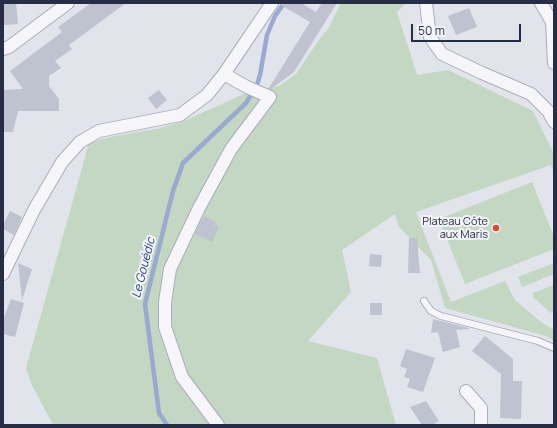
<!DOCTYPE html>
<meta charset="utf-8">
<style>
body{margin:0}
#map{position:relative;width:557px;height:428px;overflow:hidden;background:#e2e4ec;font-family:Manrope,sans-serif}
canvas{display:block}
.frame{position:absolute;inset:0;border:4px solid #282d46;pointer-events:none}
.scale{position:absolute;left:411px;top:24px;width:110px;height:18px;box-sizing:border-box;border:2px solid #282d46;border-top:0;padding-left:5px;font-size:12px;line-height:14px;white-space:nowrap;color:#282d46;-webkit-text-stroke:3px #f2f4f9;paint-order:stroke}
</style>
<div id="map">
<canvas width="557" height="428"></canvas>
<div class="frame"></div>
<div class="scale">50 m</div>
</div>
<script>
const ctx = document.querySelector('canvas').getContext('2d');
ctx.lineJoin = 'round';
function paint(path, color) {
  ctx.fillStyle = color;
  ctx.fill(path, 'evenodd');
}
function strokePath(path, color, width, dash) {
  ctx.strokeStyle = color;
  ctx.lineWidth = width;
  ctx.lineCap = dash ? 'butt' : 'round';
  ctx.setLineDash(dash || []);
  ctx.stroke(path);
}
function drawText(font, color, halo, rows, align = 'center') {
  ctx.font = font + ' Manrope,sans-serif';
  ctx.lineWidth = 4;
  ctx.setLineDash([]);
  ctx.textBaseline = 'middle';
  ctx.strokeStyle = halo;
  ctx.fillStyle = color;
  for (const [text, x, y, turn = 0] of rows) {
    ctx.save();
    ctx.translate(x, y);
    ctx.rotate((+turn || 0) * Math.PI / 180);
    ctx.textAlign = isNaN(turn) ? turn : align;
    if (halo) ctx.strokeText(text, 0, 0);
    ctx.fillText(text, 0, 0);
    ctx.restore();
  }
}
paint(new Path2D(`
 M341,3h65l-9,9 20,63 31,-5 85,41 21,43v19l-3,-8 -135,47 35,90 54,-21 10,19 26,22 13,8v11l-8,-5 -101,-28 -14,-48 -32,-33 -4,-13 -53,36 9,42 -43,49 69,17 19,67h-343l-22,-42 -5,-15 63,-225 21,-6 51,-9 23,-7 60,-27 35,-8 17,-12 25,-37 7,-8z
 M532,182l22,55v12l-89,35 -26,-65z
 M554,263v11l-32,13 -4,-10z
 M554,285v27l-3,1 -18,-16v-4z`), '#c3d7c3');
strokePath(new Path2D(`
 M167,425l-8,-12 -14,-109 28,-113 10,-28 63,-60 11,-18 3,-10 7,-40 8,-19 9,-13`), '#9aa9cf', 4.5);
paint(new Path2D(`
 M3,3h13l2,21 -15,1z
 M91,3h35l-57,42 3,4 -17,12 6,7 -12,8v10l10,13v12h-41l-5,21h-10v-42l20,-1 -13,-18 52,-39 -4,-5z
 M279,3h22l15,9 6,-9h15l-43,69 -23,17 -2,-1 41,-66 -31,-18z
 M469,8l8,19 -21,8 -8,-19z
 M159,90l8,10 -11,9 -8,-11z
 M10,211l12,6 -8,18 -11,-6v-4z
 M204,216l12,6 -2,3 5,2 -7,15 -17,-8z
 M409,238h8l3,35h-12z
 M370,254l12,1 -1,12 -12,-1z
 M18,263l14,6 -10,31z
 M11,299l13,4 -9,34 -12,-3v-14z
 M370,303h12v12h-12z
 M433,319l36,9v1l-13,1 4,17 -17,5 -5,-20 -7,1z
 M485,336l28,23v22h9l-1,38 -21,-1 1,-44 -29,-23z
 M406,349l29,9 -12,34 -16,-5 3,-8 -6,-2 3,-8 -7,-3z
 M426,401l13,20 -7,4h-10l-12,-18z`), '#bfc2cf');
const lane = new Path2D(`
 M424,301l7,10 10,5 97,25 16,7`);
const street = new Path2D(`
 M426,3l4,34 12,17 40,19 49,21 17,17 6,11
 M541,3l11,19 2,41
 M3,49l6,-2 59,-44
 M3,274l31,-64 28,-48 18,-20 19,-11 81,-16 27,-20 17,-21 48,-71
 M466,391l15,17v17
 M218,425l-36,-48 -17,-50v-25l5,-33 29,-61 32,-59 39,-52 -23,-10 -23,-13`);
strokePath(lane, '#aaadba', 8);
strokePath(street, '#aaadba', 14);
strokePath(lane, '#f6f6fa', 6);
strokePath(street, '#f6f6fa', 12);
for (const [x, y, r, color] of [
 [496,228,4,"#dc463c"]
]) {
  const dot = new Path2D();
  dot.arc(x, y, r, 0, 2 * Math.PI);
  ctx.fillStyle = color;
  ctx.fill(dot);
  strokePath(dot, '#f2f4f9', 1.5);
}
drawText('11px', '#282d46', '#f2f4f9', [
 ["Plateau Côte",488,222],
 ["aux Maris",488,235]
], 'right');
drawText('italic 12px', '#2e417f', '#f2f4f9', [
 ["Le Gouédic",144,268,-76]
]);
</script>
